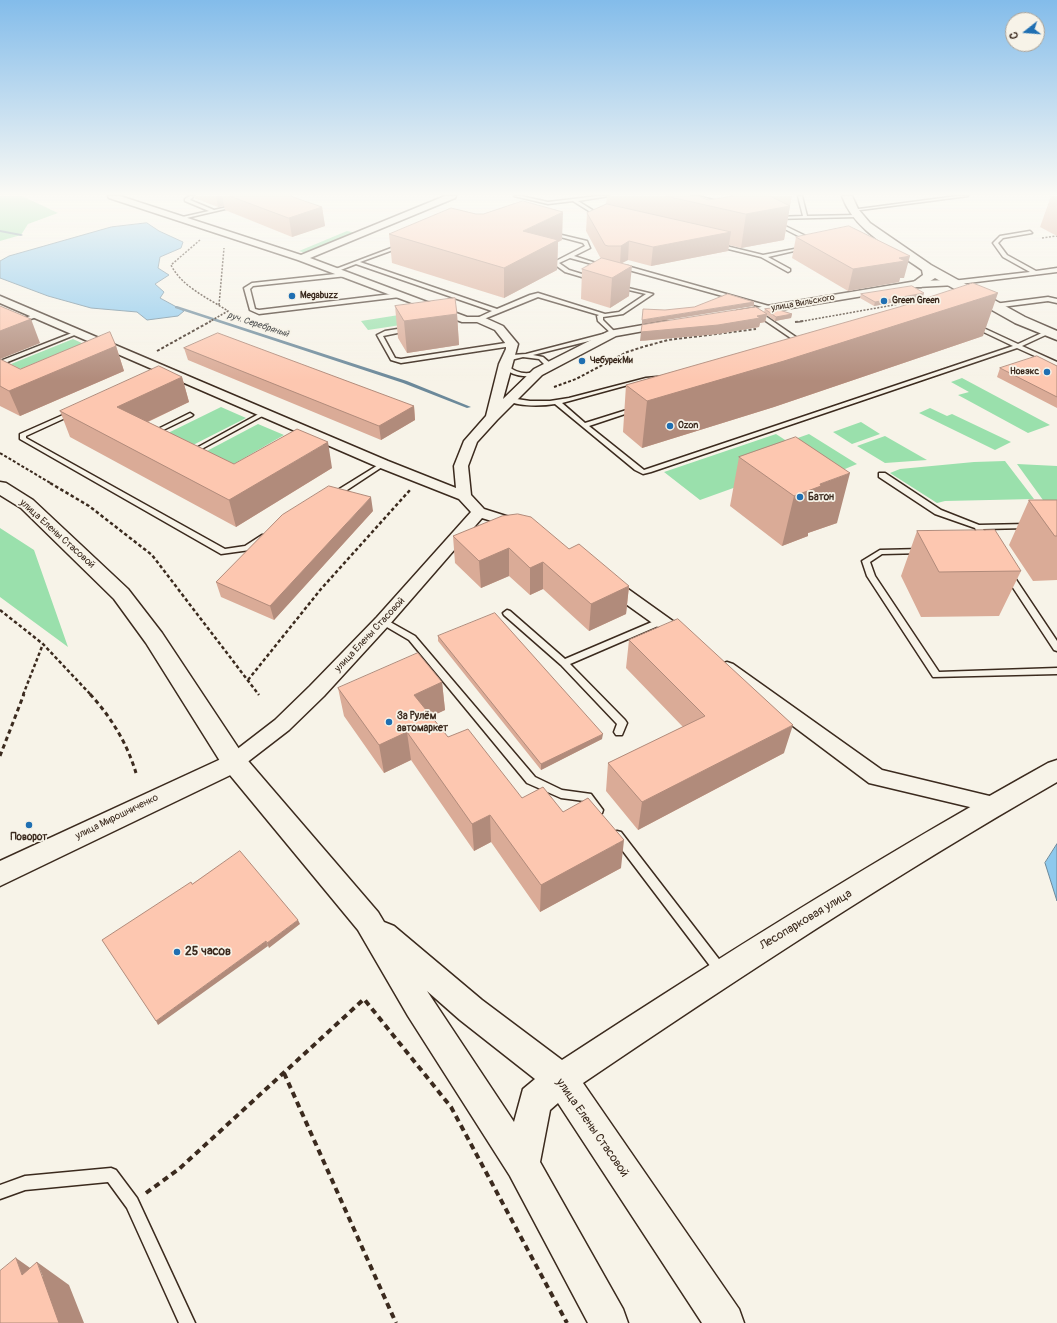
<!DOCTYPE html>
<meta charset="utf-8">
<style>
body{margin:0}
#map{position:relative;width:1057px;height:1323px;overflow:hidden;background:#f7f3e8;font-family:Pangolin,sans-serif}
canvas{display:block}
.north{position:absolute;left:1005px;top:12px;width:40px;height:40px;box-sizing:border-box;background:#f7f3e8;border:1px solid #aca397;border-radius:50%;rotate:253deg;font-size:11px;font-weight:700;line-height:16px;text-align:center;color:#3b2a1e}
.north::after{content:'';display:block;margin:auto;width:14px;height:18px;background:#1f6fb2;clip-path:polygon(50% 0,100% 100%,50% 72%,0 100%)}
</style>
<div id="map">
<canvas width="1057" height="1323"></canvas>
<div class="north">С</div>
</div>
<script>
const ctx = document.querySelector('canvas').getContext('2d');
ctx.lineJoin = 'round';
function paint(path, color) {
  ctx.fillStyle = color;
  ctx.fill(path, 'evenodd');
}
function strokePath(path, color, width, dash) {
  ctx.strokeStyle = color;
  ctx.lineWidth = width;
  ctx.lineCap = dash ? 'butt' : 'round';
  ctx.setLineDash(dash || []);
  ctx.stroke(path);
}
function drawText(font, color, halo, rows, align = 'center') {
  ctx.font = font + ' Pangolin,sans-serif';
  ctx.lineWidth = 3.5;
  ctx.setLineDash([]);
  ctx.textBaseline = 'middle';
  ctx.strokeStyle = halo;
  ctx.fillStyle = color;
  for (const [text, x, y, turn = 0] of rows) {
    ctx.save();
    ctx.translate(x, y);
    ctx.rotate((+turn || 0) * Math.PI / 180);
    ctx.textAlign = isNaN(turn) ? turn : align;
    if (halo) ctx.strokeText(text, 0, 0);
    ctx.fillText(text, 0, 0);
    ctx.restore();
  }
}
paint(new Path2D(`
 M0,196h22l36,17 -30,11 -7,11 -21,6z
 M347,231l9,2 -51,20 -6,-2z
 M424,311l23,7 -79,12 -7,-9z
 M73,339l26,12 -63,26 -25,-13z
 M962,378l88,47 -22,8 -70,-38 11,-3 -18,-10z
 M221,407l25,11 -53,27 -25,-12z
 M930,408l17,8 5,-2 59,28 -16,8 -76,-37z
 M861,422l19,12 -28,10 -19,-12z
 M258,424l26,11 -52,30 -27,-13z
 M776,434l38,25 -114,41 -36,-28z
 M809,434l48,30 -17,7 -48,-31z
 M885,436l42,24 -42,3 -28,-17z
 M1005,461l29,38 -89,2 -8,2 -47,-30 10,-4 74,-7z
 M1017,464l40,2v41h-9z
 M0,528l34,22 34,97 -68,-50z`), '#9ae0ac');
const water = new Path2D(`
 M147,223l12,8 24,11 -2,6 -21,9 -2,11 11,7 -14,9 9,8 -4,6 24,13 -6,5 -31,4 -10,-8 -46,-4 -43,-12 -48,-18v-17l9,-5 102,-29z
 M1057,844v57l-12,-38z`);
paint(water, '#8dc9ed');
strokePath(water, '#6c899a', 1);
paint(new Path2D(`
 M0,230l21,4 2,1 -2,1 -21,-4z
 M175,306h2l230,75 64,26 -4,1 -64,-25 -228,-75z`), '#6c899a');
const service = new Path2D(`
 M190,196h4l-4,4 24,10 22,-5 2,1 -60,14v-2l31,-7 -24,-10v-2z
 M514,196h7l27,6 50,-6h11l-31,5 24,15 -2,2 -27,-17 -25,3z
 M691,196h7l27,7 -2,1z
 M798,196h4l5,20 50,-1 2,1 -2,1 -83,2 2,-2 27,-1z
 M957,196h11l-115,15 -2,-1z
 M775,221l39,19v1l-4,1 -37,-19z
 M1030,231l2,2 -29,5 -5,5 9,12 29,16 21,-3v4l-105,13 -3,-2 3,-2 78,-9 -27,-15 -10,-14 7,-7z
 M549,232l38,9 3,7 -16,8 31,10 -2,1 -33,-9 -11,5 10,7 26,8 -3,2 -27,-8 -11,-8v-2l31,-16 -2,-3 -34,-9z
 M402,244h2v2l-44,16 137,47 33,-14 8,-2 67,21 14,-2 27,-18 -30,-7v-2l37,9 -30,20 -20,3v3l13,13 -3,2 -15,-14 -1,-5 2,-1 -61,-18 -59,24 -2,-1v-2l15,-7 -136,-47 -18,7 -5,-1z
 M718,244l45,11 42,-8 2,1 -39,9 22,12v2l-2,1 -27,-15 -45,-11v-1z
 M620,266h7l149,42 -3,2 -148,-41h-7l-1,-1z
 M345,273l3,2 -1,1 -94,10 -3,3 5,20 4,1 141,-17 3,2 -3,2 -141,17 -9,-4 -6,-22 8,-5z
 M1048,297l9,2v4l-9,-2 -54,7 -3,-2 3,-2z
 M754,311h4l48,33 -5,1 -47,-32z
 M36,314l5,1 -41,16v-4z
 M973,325h4l41,19 28,-13h4v2l-28,13 35,16v4l-40,-18 -366,124 -8,2 -8,-4 -80,-66c-12,2 -38,3 -48,-4l3,-2 20,3h20l19,-3 77,-20 21,-2v2l-39,7 -66,18 23,20 48,-15h4v2l-48,16 55,44 369,-124 -40,-19z
 M410,327l2,1v2l-29,6 12,22 6,1 111,-17 3,2 -3,2 -111,17 -10,-3 -14,-25 8,-4z
 M77,331l5,1 -82,33v-4z
 M607,333l2,1v2l-76,19 10,2 7,6 -1,4c-12,13 -35,12 -47,-1l3,-7 7,-4 14,-1zM523,357l16,2 5,5v2c-10,10 -26,9 -36,0l3,-6z
 M72,411l2,1v2l-48,22v2l199,111 20,-3 17,-11h3l4,2 -19,13 -29,4 -201,-115v-5z
 M264,411l3,2 -1,1 -70,38 -2,1 -3,-2z
 M190,413l3,2 -1,1 -37,18 -2,1 -3,-2z
 M383,462l2,1v2l-50,33h-3l-4,-2z
 M879,473h6l56,37 38,15 49,-1 4,2 -4,2 -45,1 6,11 -1,2h-6l-7,-14 -40,-14 -56,-37z
 M922,549h3l1,2 -1,2 -43,1 -12,8 5,14 64,96 118,-4v6l-124,3 -66,-101 -5,-15 18,-11z
 M1008,571l3,1 46,69v10l-3,-1 -50,-76z
 M507,610l3,1 55,48 94,-40h6l1,2 -1,2 -95,41 55,56 2,3 -5,12h-6l-2,-3 3,-8 -56,-59 -57,-50 -1,-2z
 M383,618l32,18 120,141 27,13 29,4 12,16 -1,3c-9,3 -13,-6 -18,-12l-23,-3 -34,-15 -118,-143 -29,-17 -1,-2 1,-2z
 M617,831l4,1 104,135 2,4 -2,4 -4,2 -4,-2 -104,-137 -1,-3 1,-3z
 M111,1168l5,2 21,28 58,125h-16l-52,-115 -19,-26 -83,8 -25,9v-14l25,-9z`);
const minor = new Path2D(`
 M108,196h12l181,59 144,-59h11l-1,2 -145,60 157,59h16l20,9 15,18 -15,55 31,-30 75,-38 57,-10 6,3 -6,3 -50,9 -74,39 -45,45 -20,22 -9,24 3,29 13,14 41,13 3,3 -3,3 -5,2 -38,-12 -93,107 -65,71 -35,34 -48,37 -7,3 -7,-3 -3,-5 3,-5 48,-37 35,-34 67,-69 94,-105 -12,-13 -81,-32 -378,-164v-7l388,165 68,27 -2,-22 10,-25 22,-25 13,-52 7,-15v-5l-11,-14 -18,-8h-15l-164,-62 -189,-62z
 M952,280l5,3 -1,2 -39,2 -180,30 -5,-3 5,-3 180,-30z
 M608,578l6,1 77,55 3,4 -3,4 -6,2 -6,-2 -77,-55 -2,-4 2,-4z
 M727,662l6,2 149,106 120,29 3,6 -3,6 -7,2 -126,-30 -148,-111 -3,-4 3,-4z`);
const tertiary = new Path2D(`
 M234,753l9,2 3,7 -3,7 -243,117v-25z`);
const secondary = new Path2D(`
 M842,196h10l6,13 12,14 61,42 94,52 32,14v9l-42,-17 -80,-45 -14,9h-8l-2,-3 12,-9 -1,-5c-29,-21 -68,-39 -80,-74z
 M0,482l6,1 27,17 95,89 34,44 81,122 135,157 6,10 10,4 88,74 80,60c159,-104 320,-205 486,-297l9,-3v22c-162,93 -319,196 -474,301l156,226 5,14h-42l-144,-220 -8,7 -10,52 83,147 5,14h-40l-78,-147 -102,-160 -50,-86 -133,-161 -79,-126 -32,-44 -93,-91 -21,-13zM427,991l33,29 75,59 -12,10 -9,33z`);
strokePath(service, '#3b2a1e', 3);
strokePath(minor, '#3b2a1e', 3);
strokePath(tertiary, '#3b2a1e', 3);
strokePath(secondary, '#3b2a1e', 3);
strokePath(new Path2D(`
 M1042,238l15,-2
 M200,240l-29,25c11,22 37,33 57,46l-19,11
 M219,305l5,-57
 M798,322l118,-21`), '#3b2a1e', 1.5, [2, 1.5]);
strokePath(new Path2D(`
 M795,322l9,-1
 M157,351l54,-30
 M554,387l22,-8 51,-27 19,-6 22,-6 88,-11
 M0,453l52,31`), '#3b2a1e', 2, [3, 2]);
strokePath(new Path2D(`
 M50,483l39,23 63,49 107,140
 M0,610l43,34 48,51
 M248,680l73,-91 89,-99
 M23,695l20,-51`), '#3b2a1e', 2.5, [3.5, 2.5]);
strokePath(new Path2D(`
 M90,694c21,23 37,49 46,79
 M0,756l24,-62`), '#3b2a1e', 3, [4.5, 3.5]);
strokePath(new Path2D(`
 M284,1073l112,250
 M146,1193l33,-24 185,-170 87,108 116,216`), '#3b2a1e', 4, [6, 4.5]);
paint(service, '#f7f3e8');
paint(minor, '#f7f3e8');
paint(tertiary, '#f7f3e8');
paint(secondary, '#f7f3e8');
paint(new Path2D(`
 M194,196h97l2,1 29,10 3,19 -33,11 -67,-27 -1,-4 -6,1 -24,-9z
 M607,196h91l10,4 26,-4h58l-2,10 -1,-1 1,1 -6,34 -43,8 -12,-3 -1,6 -77,15 -23,-6 -6,3 7,33 -19,12 -29,-9 1,-30 19,-10 -15,-28 1,-18 19,-9z
 M1051,196h6v40l-17,-9z
 M389,234l173,6 -4,2 -1,28 -53,28 -112,-35z
 M796,237l108,41h-4l-1,4 -51,9 -56,-33z
 M861,294l62,3 -49,9 -14,-8z
 M0,306l40,37 -40,16 20,10 96,-23 8,25 -104,45 -20,-10z
 M395,306l62,8 2,31 -52,8 -9,-15z
 M765,309l27,5 -1,4 -16,3 -8,-6 -2,7 -5,1 -1,4 -42,7 -77,7 124,-29z
 M983,336l-209,71 -132,41 -19,-16 3,-47z
 M184,348l230,58 1,14 -34,20 -193,-80z
 M1057,366v42l-60,-31 3,-9z
 M182,377l7,25 -41,20 86,42 98,4 -96,59 -166,-90 -10,-26z
 M739,457l98,66 -29,10v3l-26,10 -52,-40z
 M1029,500h28v80l-24,1 -24,-36z
 M373,511l-99,109 -53,-23 -5,-15z
 M917,531l104,40 -22,45 -78,1 -20,-41z
 M453,536l116,13 60,37 -3,28 -37,17 -46,-42 -13,6 -21,-19 -28,12 -26,-25z
 M438,636l164,103 -61,31 -103,-129z
 M629,640l155,113 -146,77 -32,-39 2,-28 75,-36 -57,-59z
 M442,682l3,28 -14,6 17,21 74,61 41,14 58,56 -81,44 -49,-70 -17,9 -63,-91 -27,13 -40,-57 -6,-28z`), '#daab97');
paint(new Path2D(`
 M216,196h6l2,10 -6,1z
 M790,206l-6,34 -43,8 5,-34z
 M322,207l3,19 -33,11 -3,-19z
 M563,212l-1,28 -4,2 -1,28 -53,28v-30l19,-37z
 M731,232l-3,19 -77,15 2,-19z
 M629,241l-1,19 -8,4 1,-18z
 M910,256l-6,22h-4l-1,4 -51,9 5,-22 46,-11z
 M632,266l-3,30 -19,12 2,-30z
 M924,293l-1,4 -49,9 1,-4z
 M998,293l-15,43 -209,71 -132,41 5,-47z
 M754,302v4l-112,18v-4z
 M457,314l2,31 -52,8 -3,-32z
 M767,314l-2,8 -5,1 -1,4 -42,7 -77,7 1,-9z
 M792,314l-1,4 -16,3 1,-4z
 M31,319l9,24 -40,16v-28z
 M116,346l8,25 -104,45 -11,-25z
 M182,377l7,25 -63,30 -9,-25z
 M414,406l1,14 -34,20 -2,-14z
 M328,442l4,26 -96,59 -7,-27z
 M850,473l-13,50 -29,10v3l-26,10 12,-50 26,-12z
 M371,497l2,14 -99,109 -4,-14z
 M509,548v28l-28,12 -2,-27z
 M543,562v27l-13,6v-27z
 M629,586l-3,28 -37,17 2,-27z
 M442,682l3,28 -27,13 -4,-28z
 M793,725l-9,28 -146,77 4,-28z
 M407,732l4,28 -27,13 -5,-28z
 M603,734l-1,5 -61,31v-6z
 M490,815l1,27 -17,9 -2,-27z
 M624,840l-3,28 -81,44 1,-27z
 M298,920l2,4 -31,24 -2,-5z
 M266,941l2,5 -110,79 -2,-4z
 M16,1258l27,19 -6,-15 32,23 15,38h-25l-37,-48z`), '#b18b7b');
const building = new Path2D(`
 M230,196h61l2,1 29,10 -33,11z
 M666,196h32l10,4 26,-4h36l20,10 -44,8z
 M523,201l40,11 -40,19 35,9 -54,28 -115,-34 62,-26 25,6h7z
 M607,204l124,28 -78,15 -24,-6 -8,5h-13l-3,-1 -18,-32z
 M849,226l61,30 -11,2 6,3 -52,8 -57,-32z
 M602,258l30,8 -20,12 -30,-9z
 M973,283l25,10 -214,68 -137,40 -21,-16 273,-78z
 M912,286l12,7 -49,9 -14,-8z
 M728,294l26,8 -112,18 1,-11 22,1 29,-3z
 M455,298l2,16 -53,7 -9,-15z
 M0,306l31,13 -31,12z
 M756,307l11,7 -10,2 3,2 -42,7 -77,7 1,-7z
 M773,308l19,6 -16,3 -11,-8z
 M110,332l6,14 -107,45 -9,-5v-27l20,10z
 M218,333l196,73 -35,20 -195,-78z
 M1037,356l20,10v31l-57,-29z
 M159,366l23,11 -65,30 117,57 63,-35 31,13 -99,58 -169,-89z
 M796,437l54,36 -30,11 1,2 -27,10 -55,-39z
 M329,486l42,11 -101,109 -54,-24 66,-67z
 M1029,500h28v36h-2z
 M518,514l13,3 38,32 10,-5 50,42 -38,18 -48,-42 -13,6 -21,-20 -30,13 -26,-25 49,-20z
 M995,530l26,41 -82,1 -22,-41z
 M495,613l108,121 -62,30 -103,-128z
 M678,619l115,106 -151,77 -34,-39 97,-47 -76,-76z
 M418,653l24,29 -28,13 34,42 20,-8 54,69 21,-11 20,25 25,-14 36,42 -83,45 -51,-70 -18,9 -65,-92 -28,13 -41,-57z
 M240,851l58,69 -31,23 -1,-2 -110,80 -54,-81 89,-58 1,2z
 M16,1258l6,17 15,-13 22,61h-59v-52z`);
paint(building, '#fdc7b0');
strokePath(building, '#b18b7b', 1);
const sky = ctx.createLinearGradient(0, 0, 0, 381);
sky.addColorStop(0, '#83bcea');
sky.addColorStop(0.51, '#fbfaf5');
sky.addColorStop(1, '#fbfaf500');
ctx.fillStyle = sky;
ctx.fillRect(0, 0, 1057, 381);
for (const [x, y, r, color] of [
 [292,296,4,"#1f6fb2"],
 [884,301,4,"#1f6fb2"],
 [582,361,4,"#1f6fb2"],
 [1047,372,4,"#1f6fb2"],
 [670,426,4,"#1f6fb2"],
 [800,497,4,"#1f6fb2"],
 [389,722,4,"#1f6fb2"],
 [29,825,4,"#1f6fb2"],
 [177,952,4,"#1f6fb2"]
]) {
  const dot = new Path2D();
  dot.arc(x, y, r, 0, 2 * Math.PI);
  ctx.fillStyle = color;
  ctx.fill(dot);
  strokePath(dot, '#f7f3e8', 1.5);
}
drawText('bold 9px', '#3b2a1e', '#f7f3e8', [
 ["Megabuzz",300,296],
 ["Green Green",892,301],
 ["ЧебурекМи",590,361],
 ["Новэкс",1039,372,"right"],
 ["Ozon",678,426]
], 'left');
drawText('9px', '#3b2a1e', '#f7f3e8', [
 ["улица Вильского",803,303,-10]
]);
drawText('italic 9px', '#505252', '#f7f3e8', [
 ["руч. Серебряный",258,325,18]
]);
drawText('bold 10px', '#3b2a1e', '#f7f3e8', [
 ["Батон",808,497],
 ["За Рулём",397,716],
 ["автомаркет",397,728],
 ["Поворот",29,837,"center"]
], 'left');
drawText('10px', '#3b2a1e', '#f7f3e8', [
 ["улица Елены Стасовой",57,534,42],
 ["улица Елены Стасовой",370,635,-47],
 ["улица Мирошниченко",117,817,-26]
]);
drawText('12px', '#3b2a1e', '#f7f3e8', [
 ["Лесопарковая улица",806,920,-31],
 ["улица Елены Стасовой",592,1128,55]
]);
drawText('bold 12px', '#3b2a1e', '#f7f3e8', [
 ["25 часов",185,952]
], 'left');
</script>
